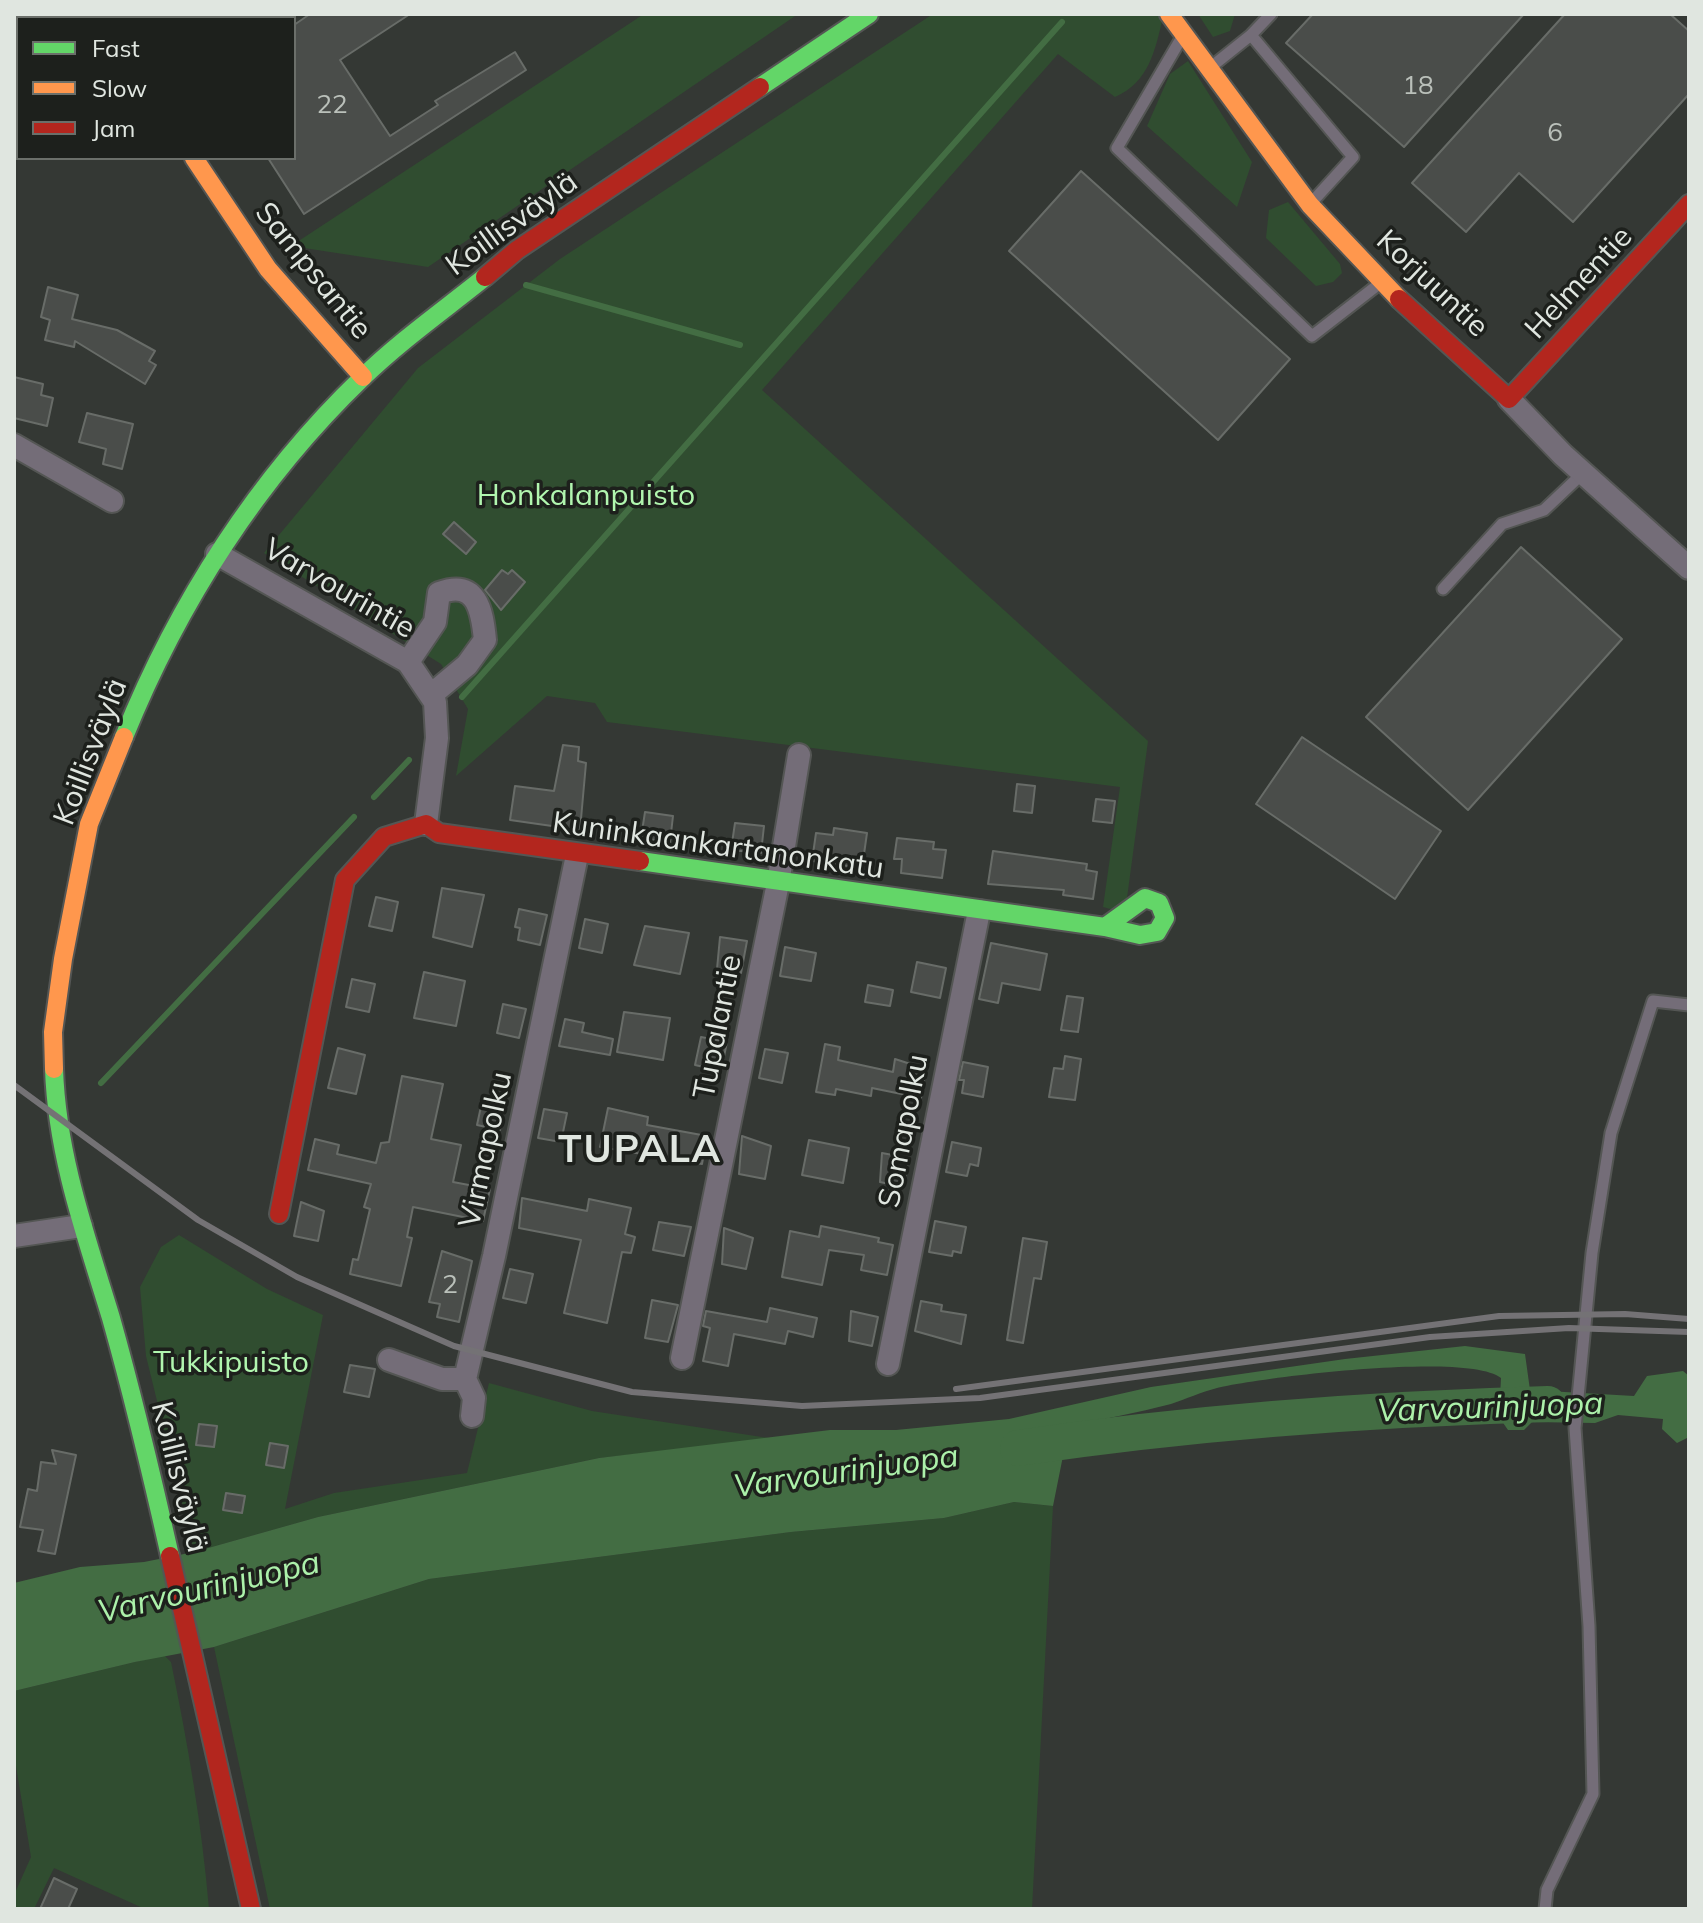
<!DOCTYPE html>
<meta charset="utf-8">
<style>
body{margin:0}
#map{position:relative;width:1703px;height:1923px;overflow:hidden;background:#343834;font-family:Mulish,sans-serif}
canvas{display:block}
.frame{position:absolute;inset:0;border:16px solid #e0e6e0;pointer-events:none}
.legend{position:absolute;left:16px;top:16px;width:280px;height:144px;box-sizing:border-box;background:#1d201c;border:2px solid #6b6f6a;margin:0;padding:10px 14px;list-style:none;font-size:24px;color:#e0e6e0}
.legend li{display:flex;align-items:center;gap:16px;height:40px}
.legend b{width:40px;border:2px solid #6b6f6a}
</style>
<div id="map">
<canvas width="1703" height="1923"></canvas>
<div class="frame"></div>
<ul class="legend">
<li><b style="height:10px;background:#63d668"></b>Fast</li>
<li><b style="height:10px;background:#ff974d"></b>Slow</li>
<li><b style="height:10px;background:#b3261e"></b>Jam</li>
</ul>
</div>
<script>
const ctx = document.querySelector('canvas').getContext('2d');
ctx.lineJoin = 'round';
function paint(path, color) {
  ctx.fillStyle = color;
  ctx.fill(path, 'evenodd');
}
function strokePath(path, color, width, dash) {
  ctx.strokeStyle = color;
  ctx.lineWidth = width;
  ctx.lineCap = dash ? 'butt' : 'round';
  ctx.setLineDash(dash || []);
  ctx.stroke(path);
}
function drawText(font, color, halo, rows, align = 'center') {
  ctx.font = font + ' Mulish,sans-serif';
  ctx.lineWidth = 7;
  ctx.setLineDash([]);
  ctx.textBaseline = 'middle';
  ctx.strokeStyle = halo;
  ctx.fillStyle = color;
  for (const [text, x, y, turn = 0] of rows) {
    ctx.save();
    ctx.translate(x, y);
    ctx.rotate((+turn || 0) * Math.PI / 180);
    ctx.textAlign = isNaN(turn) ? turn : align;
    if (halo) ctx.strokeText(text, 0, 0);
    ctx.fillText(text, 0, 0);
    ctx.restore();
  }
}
paint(new Path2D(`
 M644,14h154l-370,253 -137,-21z
 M933,14h228l2,3c-8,34 -14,65 -48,80l-57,-43 -296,336 386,351 -23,172 -22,-6 17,-120 -513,-65 -12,-19 -48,-7 -91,80 12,-67 -27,-45 -177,-111 154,-185 142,-109z
 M1198,14h37l-5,17 -17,6z
 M1188,61l64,101 -15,45 -90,-81 23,-52z
 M1288,202l52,62 2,9 -9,9 -17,4 -50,-48 3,-28z
 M179,1235l88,54 56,26 -38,194 49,-16 133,-20 22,-90 103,28 183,28 -176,19 -281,59 -124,35 -48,-196 -6,-69 21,-40z
 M1014,1502l39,4 -21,403h-762l-56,-262 215,-68 362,-47 153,-14z
 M164,1655l7,7c17,83 31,163 38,247h-64l-91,-41 -20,41h-20v-14l17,-38 -17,-103v-63z`), '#304d30');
paint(new Path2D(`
 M1465,1346l60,8 5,36 104,6 13,-20 36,-5 6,5v61l-12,6 -15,-14 1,-10 -45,-4 -23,8 -63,-1 -8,8h-16l-9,-13 2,-39c-33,-26 -237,-1 -284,10 -16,4 -31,11 -46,16 -34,9 -68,15 -102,22l-16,80 -39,-4 -70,16 -153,14 -362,47 -215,68 -79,15 -121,29v-108l66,-16 64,-5 50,-10 124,-35 281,-59 231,-28h66l113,-11 142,-32 194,-28z`), '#436d43');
strokePath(new Path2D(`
 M526,285l214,60
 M462,697l600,-675
 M374,797l35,-37
 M101,1083l253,-266`), '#436d43', 6);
strokePath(new Path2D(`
 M1018,1448c176,-26 352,-39 530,-44`), '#436d43', 36);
const building = new Path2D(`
 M310,14h100l-70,46 50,76 48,-31 -3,-4 80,-49 11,18 -222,144 -36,-56h26v-133z
 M1313,14h211l-120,133 -118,-104z
 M1565,14h105l19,17v63l-116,128 -54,-49 -53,59 -54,-49z
 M1081,171l209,188 -72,81 -209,-189z
 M48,287l30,8 -6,24 45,11 38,21 -6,10 7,4 -11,19 -70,-43 -1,6 -29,-7 5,-20 -9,-3z
 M14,377l29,7 -2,11 12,3 -6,28 -33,-8z
 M87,413l46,11 -11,45 -19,-5 3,-15 -27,-7z
 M454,522l22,20 -10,12 -23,-20z
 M1521,547l101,92 -154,171 -102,-93z
 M502,570l6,4 4,-4 13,12 -24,28 -16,-20z
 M1302,737l139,94 -46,68 -139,-95z
 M563,745l16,2 -1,14 8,2 -6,67 -70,-10 5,-34 39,5z
 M1017,784l18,2 -3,27 -18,-2z
 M1096,799l19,2 -3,22 -19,-2z
 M645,812l28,4 -3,26 -29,-4z
 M735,823l29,3 -3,27 -30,-3z
 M834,828l33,5 -5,35 -50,-7 4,-28 17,2z
 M897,838l37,4 -1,7 13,1 -4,28 -41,-5 1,-14h-8z
 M993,851l94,13 -1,6 11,2 -4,27 -30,-4 1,-5 -76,-6z
 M442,888l42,7 -12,52 -39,-10z
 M376,897l22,5 -6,29 -23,-5z
 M519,909l28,6 -7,30 -22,-5 2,-12 -5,-1z
 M585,919l23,5 -6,29 -23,-5z
 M645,926l44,7 -9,41 -46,-9z
 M720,937l27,4 -6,32 -24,-4z
 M991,943l56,11 -7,36 -38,-7 -4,20 -19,-4z
 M785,947l31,6 -5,28 -31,-5z
 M917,962l29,6 -6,30 -29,-6z
 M424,972l41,9 -9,45 -42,-8z
 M352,979l23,5 -6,28 -23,-5z
 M868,985l25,5 -3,16 -25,-4z
 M1067,996l16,2 -5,34 -17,-2z
 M503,1004l23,5 -7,29 -22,-5z
 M624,1012l46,6 -7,42 -46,-8z
 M565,1019l19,4 -2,9 31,7 -3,16 -51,-9z
 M701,1037l26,5 -6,29 -26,-6z
 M825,1044l15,3 -2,13 55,12 2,-13 31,10 -5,29 -49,-10 -1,8 -35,-7 -1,6 -19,-3z
 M338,1048l27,7 -9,39 -28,-6z
 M765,1049l23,4 -6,30 -23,-5z
 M1065,1056l16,3 -6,41 -26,-3 5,-29 9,1z
 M963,1062l25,5 -5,30 -21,-4 2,-13h-5z
 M402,1076l41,8 -12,55 30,6 -8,37 37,7 -7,32 -70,-14 -6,30 5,1 -11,48 -51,-12 3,-15 5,1 12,-51 -6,-2 7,-23 -63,-14 7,-31 24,6 -2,9 39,9 5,-20 8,-1z
 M483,1097l22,4 -5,29 -23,-5z
 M608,1108l40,9 -1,8 60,11 -5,28 -102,-17z
 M544,1109l23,4 -6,29 -23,-4z
 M742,1136l29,10 -6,33 -26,-5z
 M809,1140l40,8 -6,35 -41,-8z
 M952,1142l29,6 -3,18 -8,-2 -3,12 -21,-4z
 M882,1153l27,5 -6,29 -23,-5z
 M522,1198l65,13 2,-12 42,9 -6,26 10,3 -4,16 -9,-1 -15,71 -43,-10 17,-73 -62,-12z
 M301,1202l23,9 -6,30 -24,-5z
 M935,1221l31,6 -5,26 -8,-2 -1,5 -23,-4z
 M659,1222l32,5 -7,29 -31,-6z
 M821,1226l58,12 -1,4 15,3 -6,30 -26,-5 3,-15 -35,-5 -7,35 -40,-8 8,-46 29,6z
 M724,1228l29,10 -7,31 -24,-5z
 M1023,1238l24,4 -6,37 -7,-1 -11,65 -16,-3z
 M442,1251l30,10 -13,61 -22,-5 3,-13 -11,-2z
 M510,1269l23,5 -7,29 -23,-5z
 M652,1300l26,5 -10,37 -23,-4z
 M921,1301l21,4 -1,6 25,4 -5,29 -46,-13z
 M770,1308l47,10 -4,19 -25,-6 -3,13 -51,-10 -6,32 -25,-5 7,-33 -7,-2 3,-15 61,11z
 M851,1311l27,6 -6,29 -23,-5z
 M350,1365l25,4 -6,28 -25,-5z
 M199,1424l18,2 -3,21 -18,-2z
 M270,1443l18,3 -4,22 -18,-3z
 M52,1450l24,5 -21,99 -17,-3 5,-21 -23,-3 8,-38 9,2 4,-29 15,2z
 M226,1493l19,3 -3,17 -19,-3z
 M54,1878l23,11 -9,20h-28z`);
paint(building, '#4a4d4a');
strokePath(building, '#686c68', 2);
const lane = new Path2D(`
 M1251,35l20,-21
 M1182,37l-65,111 195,188 67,-52
 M1211,67l40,-32 102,122 -40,44
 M1443,589l59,-65 42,-14 39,-37
 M1545,1909l2,-19 46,-96 -4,-168 -14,-198 17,-175 19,-120 42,-132 36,4`);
const street = new Path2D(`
 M1509,399l54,56 126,113
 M14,445l98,56
 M217,554l191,108 27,40 2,36 -11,86
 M408,662l27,-40 4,-29c38,-14 43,17 46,47l-18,25 -36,30
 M14,1236l67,-10
 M682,1358l96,-475 21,-128
 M389,1360l53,19h23l29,-123 83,-401
 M888,1364l91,-453
 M465,1379l9,19 -2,18`);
const fast = new Path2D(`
 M98,14l2,4
 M760,87l109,-73
 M124,737c54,-134 134,-259 238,-359 38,-37 82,-68 123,-101
 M640,861l465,66 40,-29 14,5 6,15 -8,14 -17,3 -35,-8
 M54,1069c3,87 32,167 57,249 22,78 41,158 59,238`);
const slow = new Path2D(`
 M1169,14l141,191 89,94
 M194,158l74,111 95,108
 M54,1069l-1,-37 10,-73 26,-135 35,-87`);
const jam = new Path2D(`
 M485,277l32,-27 243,-163
 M1399,299l110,100 180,-195
 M279,1214l66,-334 39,-43 42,-13 13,9 201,28
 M170,1556l81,353`);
strokePath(lane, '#545654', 15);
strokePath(street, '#545654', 26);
strokePath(fast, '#545654', 22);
strokePath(slow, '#545654', 22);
strokePath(jam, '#545654', 22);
strokePath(lane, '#746d78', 11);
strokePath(street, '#746d78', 22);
strokePath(fast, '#63d668', 18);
strokePath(slow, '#ff974d', 18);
strokePath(jam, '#b3261e', 18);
strokePath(new Path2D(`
 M14,1085l184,135 99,57 157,69 178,46 170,14 178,-8 450,-61 139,-9 120,4
 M956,1389l543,-73 126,-2 64,5`), '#747275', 6);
drawText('26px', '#bac0ba', null, [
 ["18",1418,86],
 ["22",332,105],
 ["6",1555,133],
 ["2",450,1285]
]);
drawText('30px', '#e0e6e0', '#1d201c', [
 ["Koillisväylä",512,224,-36],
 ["Sampsantie",313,271,51],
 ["Helmentie",1579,283,-47],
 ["Korjuuntie",1432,284,43],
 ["Varvourintie",339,589,30],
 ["Koillisväylä",91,752,-69],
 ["Kuninkaankartanonkatu",718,846,8],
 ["Tupalantie",718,1027,-79],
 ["Somapolku",904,1131,-79],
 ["Virmapolku",486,1150,-78],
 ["Koillisväylä",179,1477,76]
]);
drawText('30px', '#b1f6af', '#1d201c', [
 ["Honkalanpuisto",586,496],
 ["Tukkipuisto",231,1363]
]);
drawText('italic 32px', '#acf1aa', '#1d201c', [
 ["Varvourinjuopa",1490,1408,-2],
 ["Varvourinjuopa",846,1472,-8],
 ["Varvourinjuopa",209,1588,-13]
]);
ctx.letterSpacing = '2px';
drawText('bold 38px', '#e0e6e0', '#1d201c', [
 ["TUPALA",640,1151]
]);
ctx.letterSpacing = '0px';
</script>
